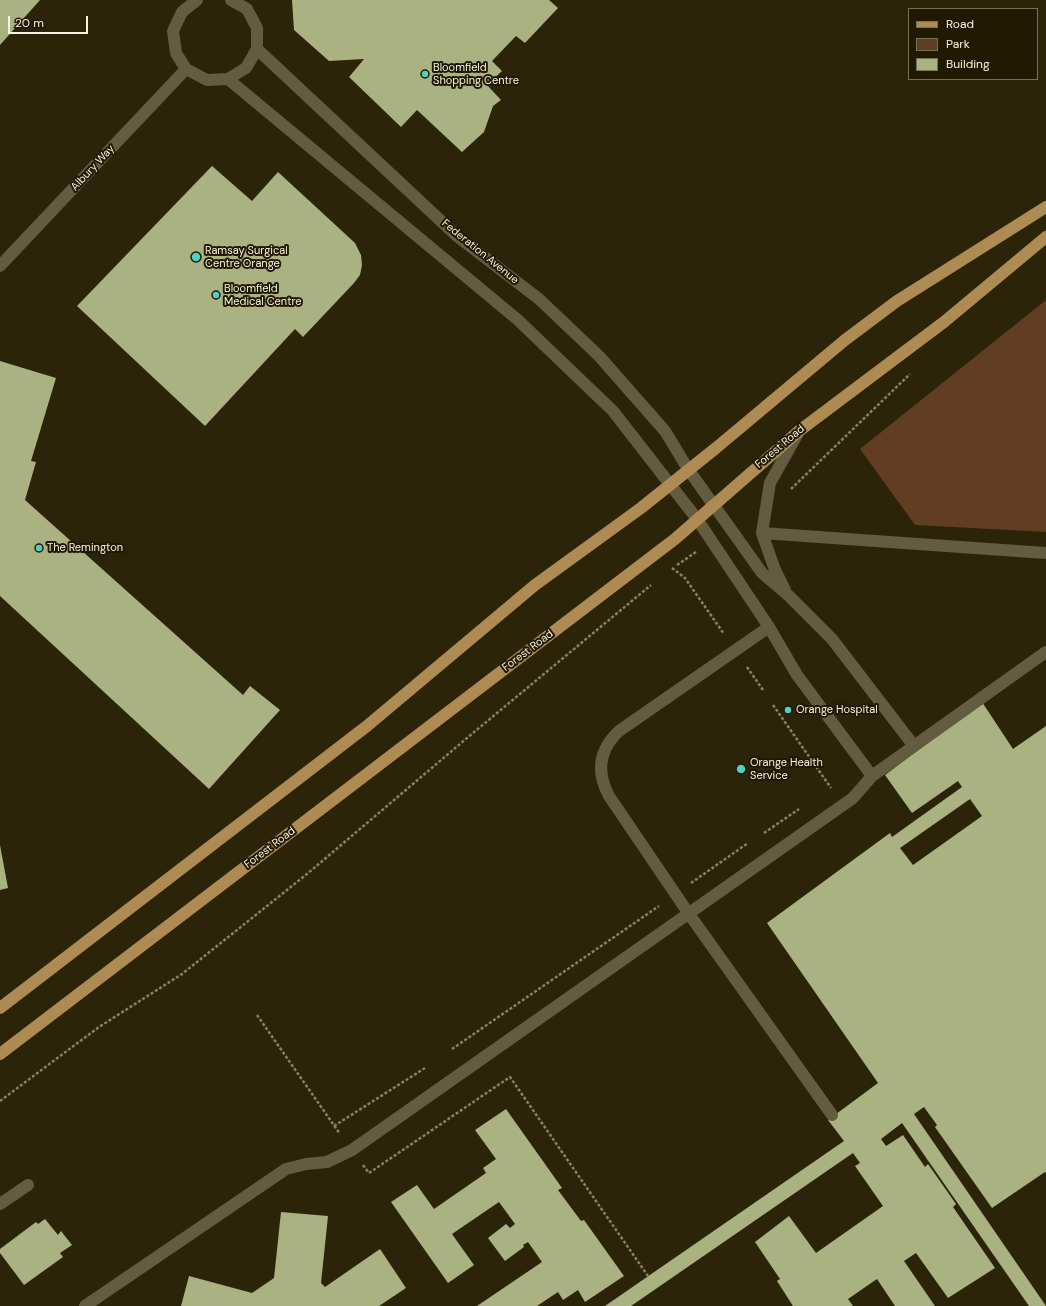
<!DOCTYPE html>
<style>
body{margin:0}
#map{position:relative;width:1046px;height:1306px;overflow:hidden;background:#2b2409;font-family:"DM Sans",sans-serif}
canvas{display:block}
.legend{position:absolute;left:908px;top:8px;width:130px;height:72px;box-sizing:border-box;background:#211a01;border:1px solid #77715b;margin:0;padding:5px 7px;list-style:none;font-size:12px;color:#f7f3e3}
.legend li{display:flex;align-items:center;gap:8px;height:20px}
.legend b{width:20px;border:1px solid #77715b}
.scale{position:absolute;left:8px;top:16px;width:80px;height:18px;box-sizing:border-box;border:2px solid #f7f3e3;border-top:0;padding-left:5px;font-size:12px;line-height:14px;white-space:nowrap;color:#f7f3e3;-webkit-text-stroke:3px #211a01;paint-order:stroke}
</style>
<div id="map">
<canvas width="1046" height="1306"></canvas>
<ul class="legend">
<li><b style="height:5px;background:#ad8b53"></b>Road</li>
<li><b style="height:11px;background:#603d23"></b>Park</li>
<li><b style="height:11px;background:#abb282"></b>Building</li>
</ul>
<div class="scale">20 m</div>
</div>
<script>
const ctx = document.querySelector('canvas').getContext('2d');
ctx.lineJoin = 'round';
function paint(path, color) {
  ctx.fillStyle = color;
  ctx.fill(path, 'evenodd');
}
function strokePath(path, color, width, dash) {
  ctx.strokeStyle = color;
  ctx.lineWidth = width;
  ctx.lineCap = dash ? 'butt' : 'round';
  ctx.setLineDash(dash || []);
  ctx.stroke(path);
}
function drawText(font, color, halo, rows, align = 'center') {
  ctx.font = font + ' "DM Sans",sans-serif';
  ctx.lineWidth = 4;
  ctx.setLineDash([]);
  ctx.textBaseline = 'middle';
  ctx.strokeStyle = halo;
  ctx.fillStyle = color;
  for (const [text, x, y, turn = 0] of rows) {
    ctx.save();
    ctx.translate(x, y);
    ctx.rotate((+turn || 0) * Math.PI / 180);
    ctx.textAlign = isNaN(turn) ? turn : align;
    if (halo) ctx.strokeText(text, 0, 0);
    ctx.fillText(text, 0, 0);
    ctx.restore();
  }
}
paint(new Path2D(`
 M1046,300v232l-131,-7 -55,-76z`), '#603d23');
paint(new Path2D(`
 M0,0h40l-40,45z
 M292,0h257l9,8 -33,35 -9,-7 -24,25 10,10 -15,14 14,15 -8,6 -9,26 -22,20 -45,-42 -16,17 -52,-50 15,-18 -35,2 -35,-31z
 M212,166l40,35 26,-29 77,71 6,12 1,10 -2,10 -6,8 -51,54 -8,-8 -90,97 -128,-120z
 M0,361l56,17 -25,83 5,1 -11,38 218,195 7,-9 30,24 -71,79 -209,-193z
 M982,702l31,47 33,-23v447l-1,-1 -53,36 -57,-81 2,-2 -13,-18 -10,7 132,192h-17l-127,-183 -21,16 5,7 17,-11 22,32 3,-3 28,40 -3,3 42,61 -47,30 -32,-45 -12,8 31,45h-40l-18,-27 -29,20 5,7h-60l-16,-25 3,-2 -25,-37 34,-26 27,37 67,-47 -28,-40 5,-3 -7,-10 -222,153h-26l239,-165 -16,-21 50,-37 -111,-160 123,-90 2,4 70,-50 -4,-6 -46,32 -27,-38zM970,799l12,17 -69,49 -13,-17z
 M0,845l8,43 -8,2z
 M506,1109l56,79 -4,2 23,31 3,-1 40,56 -39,26 -7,-12 -15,10 -5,-8 -21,14h-60l65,-44 -14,-20 -5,3 1,2 -19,14 -17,-23 18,-14 4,4 5,-4 -16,-22 -47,32 22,31 -26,18 -57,-81 26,-17 17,24 52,-36 -3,-5 13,-9 -21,-29z
 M281,1212l47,4 -7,67 4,4 55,-38 26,39 -27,18h-198l8,-30 63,17 22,-15z
 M45,1219l13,16 3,-4 11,14 -12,8 3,4 -39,28 -24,-32v-4l36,-27 2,2z`), '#abb282');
strokePath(new Path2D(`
 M791,489l119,-115
 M677,565l19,-13
 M672,568l13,10 39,56
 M747,667l16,23
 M773,705l58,83
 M764,833l35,-24
 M691,883l57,-40
 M257,1015l83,119
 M452,1049l207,-143
 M0,1101l99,-74 83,-53 125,-100 160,-136 184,-153
 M334,1126l91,-58
 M363,1165l6,8 141,-96 138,199`), '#87816b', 2.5, [3, 2]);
strokePath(new Path2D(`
 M197,0l-15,12 -9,19 3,22 10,16 21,11 21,-1 18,-11 11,-19v-21l-10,-19 -16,-9
 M257,49l200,187 82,63 60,57 66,75 23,38 74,104 27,23 43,43 82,107
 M228,79l290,241 95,91 84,108 72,108 28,48 75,101
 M0,266l186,-197
 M762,533l284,20
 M785,590l-10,-20 -13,-37 8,-50 28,-50
 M769,627l-150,104c-20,19 -23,41 -10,65l80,118 143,201
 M0,1204l28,-19
 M85,1306l201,-137 20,-5 21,-2 25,-12 501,-352 19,-22 174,-124`), '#635c40', 12);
strokePath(new Path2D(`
 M0,1008l367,-282 168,-141 106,-77 75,-60 129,-108 52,-39 149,-94
 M0,1054l675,-515 124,-108 145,-109 102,-85`), '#ad8b53', 12);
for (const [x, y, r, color] of [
 [425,74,4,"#53cdca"],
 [196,257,5,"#53cdca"],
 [216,295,4,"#53cdca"],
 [39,548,4,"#53cdca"],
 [788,710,4,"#53cdca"],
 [741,769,5,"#53cdca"]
]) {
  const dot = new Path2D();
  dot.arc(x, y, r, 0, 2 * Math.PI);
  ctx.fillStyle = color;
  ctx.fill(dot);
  strokePath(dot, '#211a01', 1.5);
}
drawText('11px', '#f7f3e3', '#211a01', [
 ["Bloomfield",433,68],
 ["Shopping Centre",433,81],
 ["Ramsay Surgical",205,251],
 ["Centre Orange",205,264],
 ["Bloomfield",224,289],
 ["Medical Centre",224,302],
 ["The Remington",47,548],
 ["Orange Hospital",796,710],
 ["Orange Health",750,763],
 ["Service",750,776]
], 'left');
drawText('11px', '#f7f3e3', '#211a01', [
 ["Albury Way",93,168,-47],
 ["Federation Avenue",480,252,39],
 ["Forest Road",780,447,-40],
 ["Forest Road",528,651,-37],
 ["Forest Road",270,848,-37]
]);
</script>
